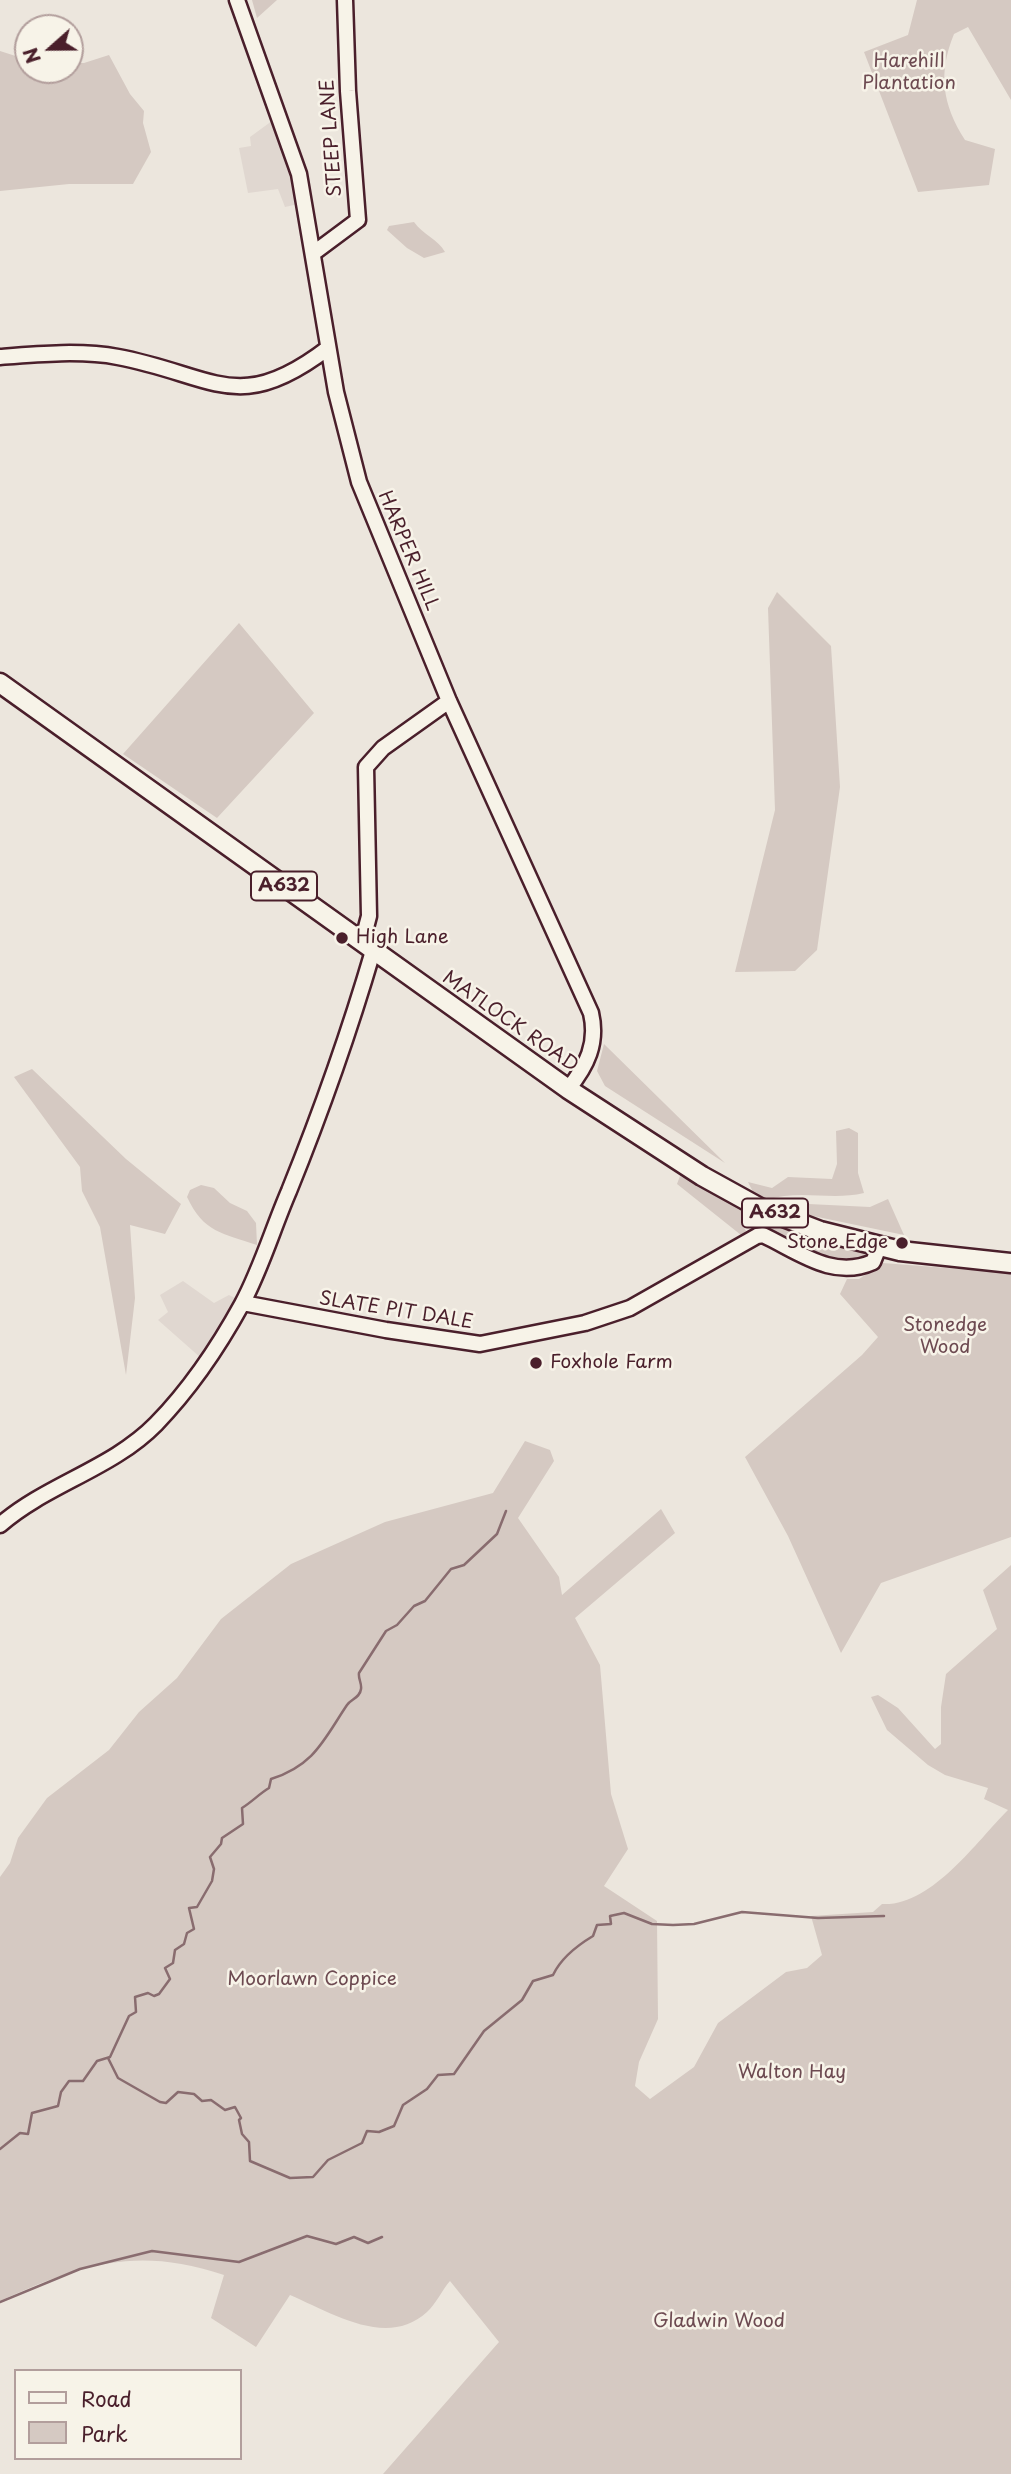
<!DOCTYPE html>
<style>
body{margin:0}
#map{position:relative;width:1011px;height:2474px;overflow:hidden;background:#ece6dd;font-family:"Playpen Sans",sans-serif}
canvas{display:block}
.legend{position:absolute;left:14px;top:2369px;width:228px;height:91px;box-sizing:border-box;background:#f7f3e8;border:2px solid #b29e9c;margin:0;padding:9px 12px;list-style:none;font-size:21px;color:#4a1f2b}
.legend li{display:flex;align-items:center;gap:14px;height:35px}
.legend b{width:35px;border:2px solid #b29e9c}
.north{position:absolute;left:14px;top:14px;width:70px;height:70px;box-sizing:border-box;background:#f7f3e8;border:2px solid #b29e9c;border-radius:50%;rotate:249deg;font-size:19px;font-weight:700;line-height:28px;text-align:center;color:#4a1f2b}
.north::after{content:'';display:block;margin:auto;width:24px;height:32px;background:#4a1f2b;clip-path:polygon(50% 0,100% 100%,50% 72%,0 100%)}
</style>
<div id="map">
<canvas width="1011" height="2474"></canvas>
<ul class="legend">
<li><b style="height:9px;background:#f7f3e8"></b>Road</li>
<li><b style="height:19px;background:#d5c9c2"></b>Park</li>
</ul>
<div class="north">N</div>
</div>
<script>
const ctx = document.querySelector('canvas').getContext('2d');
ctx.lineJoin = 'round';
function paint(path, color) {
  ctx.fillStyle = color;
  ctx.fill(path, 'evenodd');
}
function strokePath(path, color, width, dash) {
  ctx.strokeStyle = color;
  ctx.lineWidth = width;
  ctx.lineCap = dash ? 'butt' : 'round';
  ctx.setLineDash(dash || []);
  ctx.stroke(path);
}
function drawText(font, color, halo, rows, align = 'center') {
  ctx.font = font + ' "Playpen Sans",sans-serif';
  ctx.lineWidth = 5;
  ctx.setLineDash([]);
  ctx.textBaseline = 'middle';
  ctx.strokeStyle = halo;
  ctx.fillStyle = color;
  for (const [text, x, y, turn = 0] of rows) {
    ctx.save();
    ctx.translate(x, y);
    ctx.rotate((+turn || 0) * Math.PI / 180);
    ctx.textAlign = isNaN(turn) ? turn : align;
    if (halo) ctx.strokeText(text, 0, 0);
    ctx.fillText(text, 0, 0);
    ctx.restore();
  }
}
paint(new Path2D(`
 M276,118l22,86 -13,3 -7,-18 -30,4 -9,-45 12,-2 -1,-9z
 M183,1281l31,22 15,-8 8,4 -36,59 -43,-38 10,-8 -8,-17z`), '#e0d7d0');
paint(new Path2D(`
 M252,0h25l-20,18z
 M917,0h94v100l-43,-73 -14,7c-16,39 -12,70 11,106l30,9 -6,36 -71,7 -54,-140 44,-17z
 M0,51l28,9v10h42v-7h14l25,-8 21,39 14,17 -1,12 8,29 -18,32h-64l-69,7z
 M414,222c9,13 24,17 31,30l-21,6 -17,-10 -20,-18 2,-4z
 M777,592l54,54 9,141 -23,163 -22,21 -60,1 40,-162 -7,-202z
 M239,623l75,90 -97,105 -94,-64z
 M604,1044l121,119 -120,-77 -8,-15z
 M32,1069l94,90 55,45 -16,30 -35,-9 5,73 -9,77 -26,-148 -18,-36 -2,-24 -66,-90z
 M849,1128l9,5v40l6,20c-33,8 -65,-4 -97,7l-13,-6 -6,-12 24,6 16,-11 44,2 5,-15 -1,-33z
 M680,1176l65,31 118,43 3,5 -10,7 -32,-5 -78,-37 -4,4 4,7 -5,4 -64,-51z
 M201,1185l13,3 16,15 17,8 9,12 1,22c-35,-12 -53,-12 -70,-48l3,-7z
 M888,1199l16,36 -110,-23 -6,-9 82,4z
 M883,1263l128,10v264l-130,46 -40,70 -53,-117 -43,-79 117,-102 16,-18 -38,-43 7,-15h12z
 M525,1441l25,9 4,11 -36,57 41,59 3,18 99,-86 14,24 -100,85 25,47 11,129 17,55 -24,37 53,35 1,98 -19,43 -4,24 15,13 44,-32 24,-44 68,-51 21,-4 15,-13 -11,-39 62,-4 9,-8c49,3 94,-62 126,-94l-24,-11 4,-11 -43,-13 -17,-10 -41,-35 -16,-33 7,-2 20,13 37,41 6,-5v-37l5,-33 51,-45 -14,-39 28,-25v909h-628l116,-132 -49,-61c-8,9 -14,23 -23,31 -40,37 -97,0 -137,-17l-34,52 -45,-29 13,-43c-88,-29 -142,-11 -224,26v-424l10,-14 8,-25 29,-40 62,-48 30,-38 38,-34 44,-59 70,-55 94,-42 108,-29z`), '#d5c9c2');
strokePath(new Path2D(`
 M108,2058l10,20 42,24 6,1 12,-11 16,2 8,7 9,-1 14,10 10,-3 6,11 -2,2 3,14 7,8 1,19 40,17 23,-1 15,-17 34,-17 5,-12 12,1 15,-6 9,-21 24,-16 11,-14 16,-1 30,-43 38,-31 11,-19 20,-6c8,-17 25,-30 40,-39l4,-11 14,-1 -1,-8 14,-3 28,11 21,1 21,-1 48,-12 76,6 66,-2
 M0,2149l20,-16 8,1 4,-21 26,-7 3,-14 8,-11h14l14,-20 13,-4 19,-41 7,-4 -1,-15 13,-4 6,3 5,-2 11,-15 -5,-11 8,-5 2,-13 9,-6 3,-11 7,-4 -5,-21 8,-1 15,-26 2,-12 -4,-12 11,-13 1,-6 21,-14 -1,-16c11,-7 17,-14 27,-20l2,-9c44,-14 53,-40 76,-74 4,-6 13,-7 14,-16 1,-6 -3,-10 -2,-16l27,-42 11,-6 17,-19 11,-5 26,-32 13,-4 33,-31 9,-23
 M0,2302l80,-33 72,-18 87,11 68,-26 29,8 18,-7 14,6 14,-6`), '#896c6f', 2.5);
const minor = new Path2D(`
 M237,0l62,174 37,218 23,90 90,219 142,312c7,30 -4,53 -23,76
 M315,252l43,-32 -10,-129 -3,-91
 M0,357c37,-3 81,-7 118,0 96,18 120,60 210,-9
 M362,943l7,-27 -3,-149 17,-19 66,-47
 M243,1303l143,27 94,14 105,-21 45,-15 127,-72 6,-1c36,17 70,45 110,27l6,-15
 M0,1525c47,-41 112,-56 156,-101 33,-34 63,-78 86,-120 19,-35 31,-76 47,-113 32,-79 60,-158 84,-240`);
const major = new Path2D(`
 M0,683l568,406 134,87 58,32 60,23 80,20 111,12`);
strokePath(minor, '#4a1f2b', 19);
strokePath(major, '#4a1f2b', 23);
strokePath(minor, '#f7f3e8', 14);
strokePath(major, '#f7f3e8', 18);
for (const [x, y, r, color] of [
 [342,938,7,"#4a1f2b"],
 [902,1243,7,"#4a1f2b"],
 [536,1363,7,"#4a1f2b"]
]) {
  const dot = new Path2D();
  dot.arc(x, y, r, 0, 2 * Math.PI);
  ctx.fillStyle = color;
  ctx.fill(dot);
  strokePath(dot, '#f7f3e8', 2.5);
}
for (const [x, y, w] of [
 [284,886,66],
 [775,1213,66]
]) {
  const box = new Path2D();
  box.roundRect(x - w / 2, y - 14.5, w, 29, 5);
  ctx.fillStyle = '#f7f3e8';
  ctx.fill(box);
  strokePath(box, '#4a1f2b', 2);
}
drawText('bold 18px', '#4a1f2b', null, [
 ["A632",284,886],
 ["A632",775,1213]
]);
drawText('19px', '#6d4a51', '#f7f3e8', [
 ["Harehill",909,62],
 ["Plantation",909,84],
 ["Stonedge",945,1326],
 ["Wood",945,1348],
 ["Moorlawn Coppice",312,1980],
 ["Walton Hay",792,2073],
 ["Gladwin Wood",719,2322]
]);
drawText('19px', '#4a1f2b', '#f7f3e8', [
 ["STEEP LANE",332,138,-94],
 ["HARPER HILL",408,551,67],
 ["MATLOCK ROAD",510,1022,35],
 ["SLATE PIT DALE",396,1311,9]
]);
drawText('19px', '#4a1f2b', '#f7f3e8', [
 ["High Lane",356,938],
 ["Stone Edge",888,1243,"right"],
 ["Foxhole Farm",550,1363]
], 'left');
</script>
